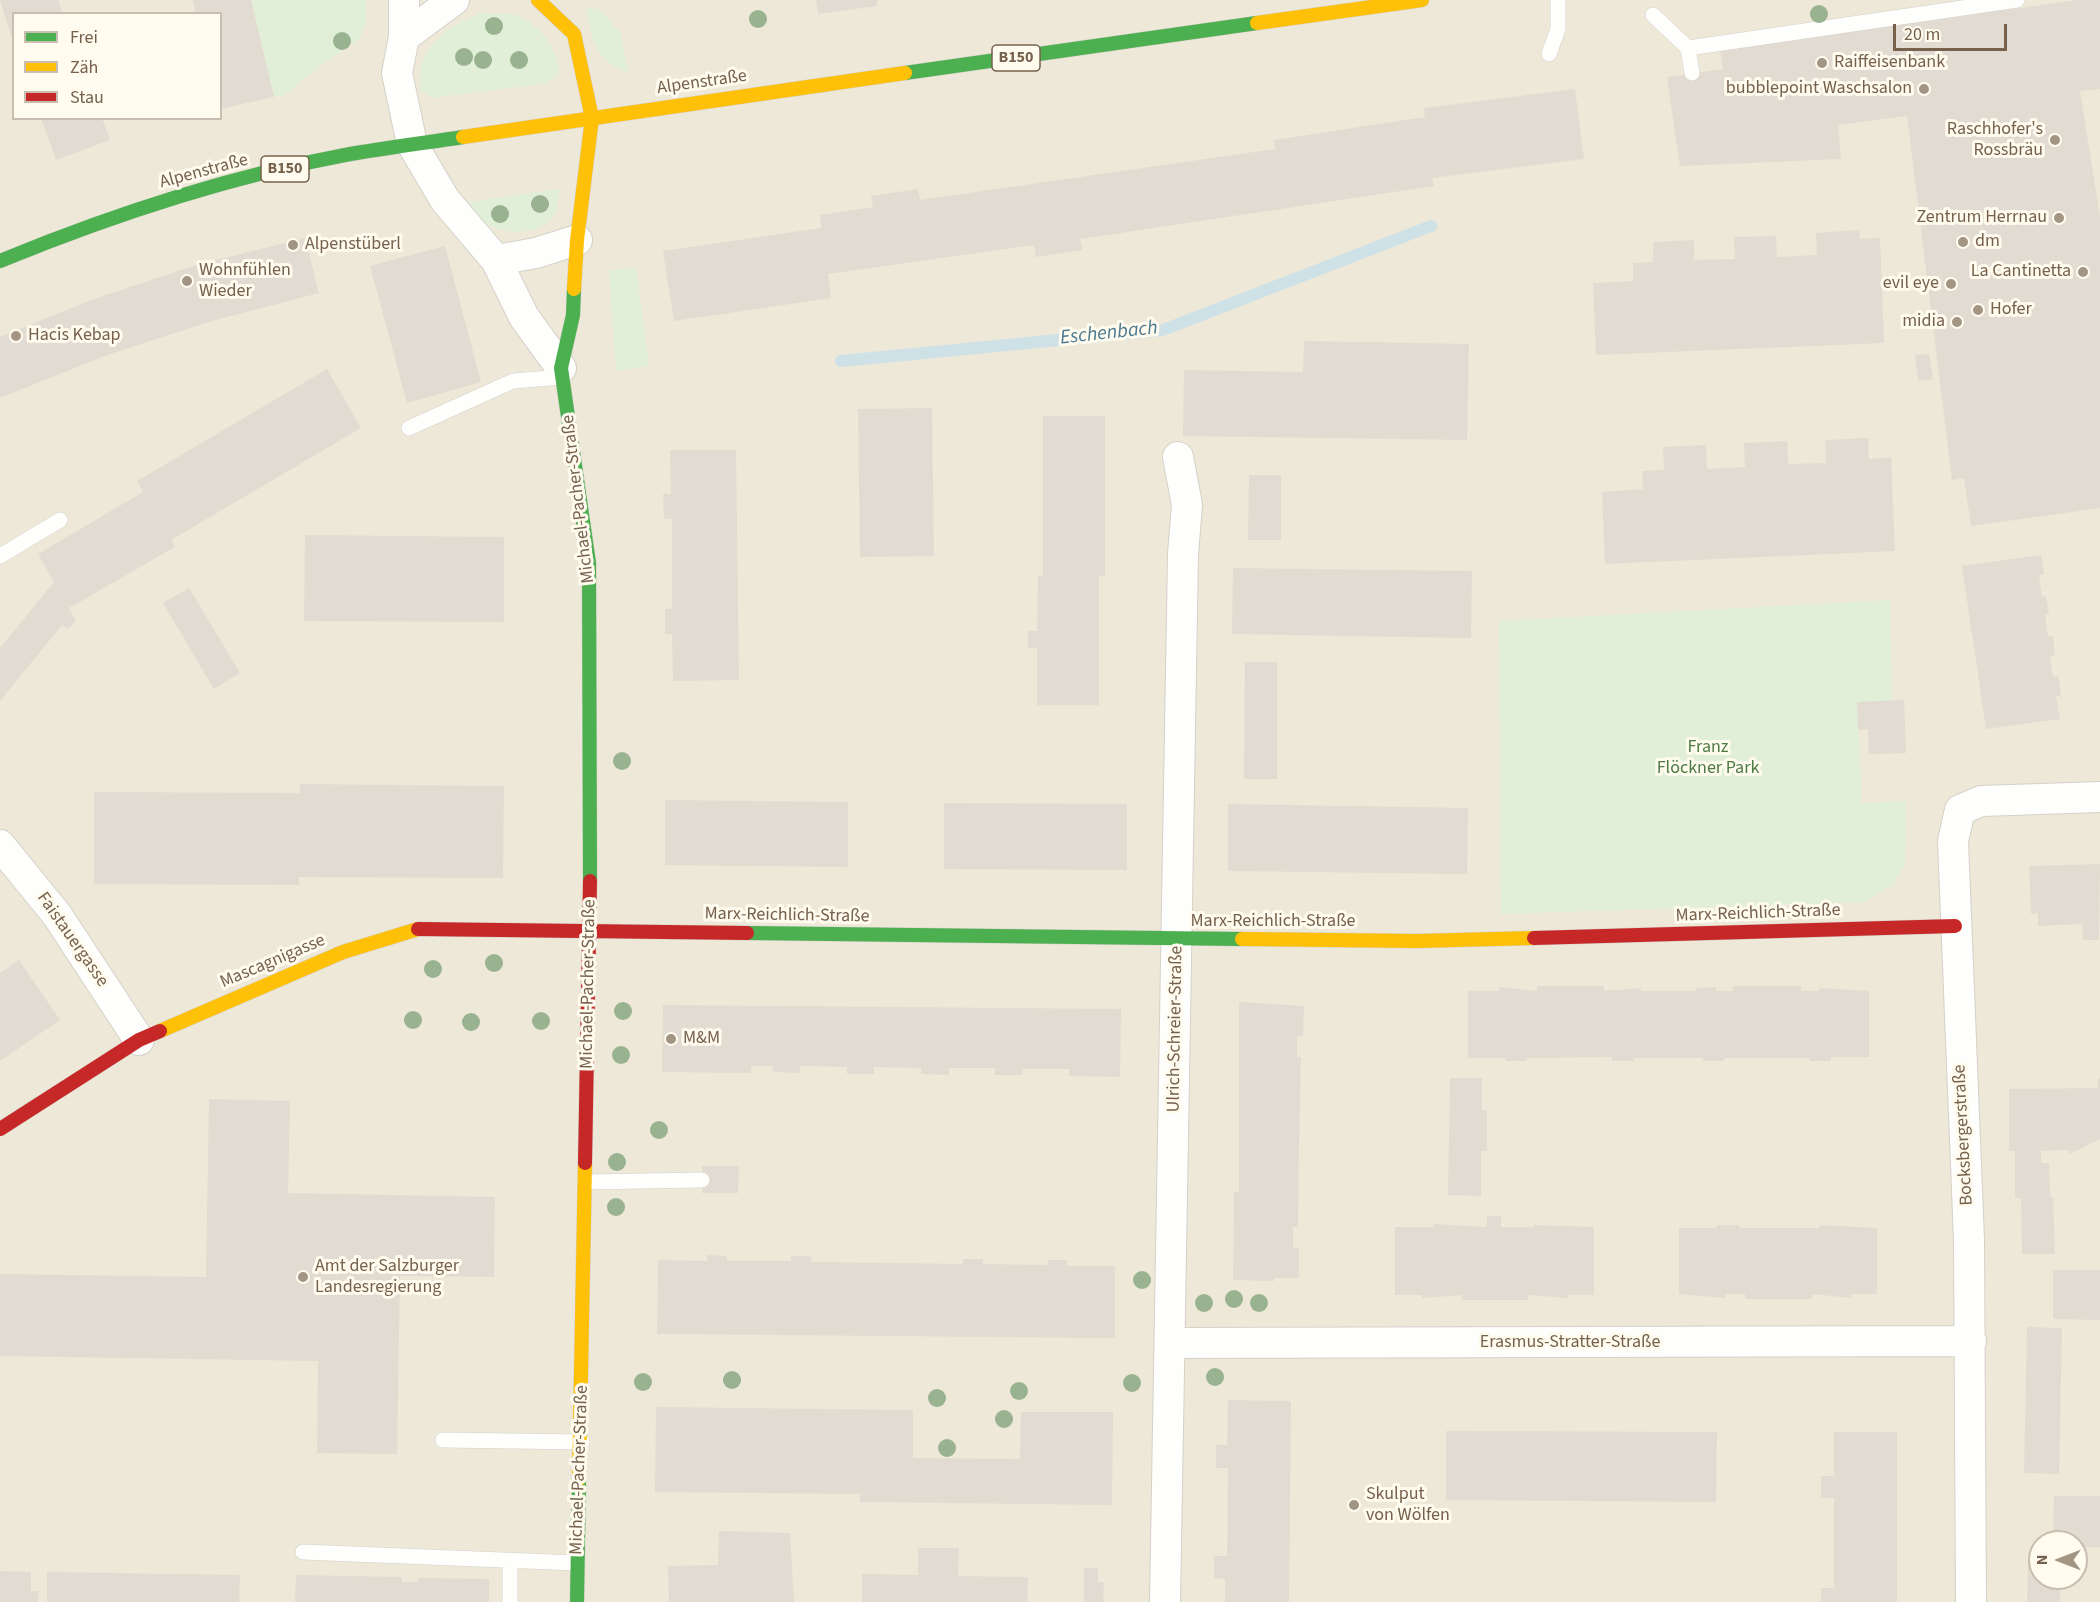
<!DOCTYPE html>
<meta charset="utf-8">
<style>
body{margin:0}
#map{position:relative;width:2100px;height:1602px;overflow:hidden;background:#f7f5ec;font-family:"Source Sans 3",sans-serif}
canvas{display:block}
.legend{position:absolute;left:12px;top:12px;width:210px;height:108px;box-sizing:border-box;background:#fffbef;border:2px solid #c8bdae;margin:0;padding:8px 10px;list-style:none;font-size:18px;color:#76614c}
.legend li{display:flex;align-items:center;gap:12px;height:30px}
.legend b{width:30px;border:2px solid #c8bdae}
.north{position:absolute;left:2028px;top:1530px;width:60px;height:60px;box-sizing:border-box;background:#fffbef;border:2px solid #c8bdae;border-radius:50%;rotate:270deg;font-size:16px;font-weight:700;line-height:24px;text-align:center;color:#76614c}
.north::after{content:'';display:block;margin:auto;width:21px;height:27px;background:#a39584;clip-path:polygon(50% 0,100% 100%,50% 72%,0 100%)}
.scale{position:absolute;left:1893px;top:24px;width:114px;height:27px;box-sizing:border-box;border:3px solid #76614c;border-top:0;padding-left:8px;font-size:18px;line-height:21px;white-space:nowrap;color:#76614c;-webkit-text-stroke:4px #fffbef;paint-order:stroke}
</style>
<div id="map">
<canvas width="2100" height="1602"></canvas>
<ul class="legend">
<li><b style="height:8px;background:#4caf50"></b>Frei</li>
<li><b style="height:8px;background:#ffc107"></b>Zäh</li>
<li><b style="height:8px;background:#c62828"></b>Stau</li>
</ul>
<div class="north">N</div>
<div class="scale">20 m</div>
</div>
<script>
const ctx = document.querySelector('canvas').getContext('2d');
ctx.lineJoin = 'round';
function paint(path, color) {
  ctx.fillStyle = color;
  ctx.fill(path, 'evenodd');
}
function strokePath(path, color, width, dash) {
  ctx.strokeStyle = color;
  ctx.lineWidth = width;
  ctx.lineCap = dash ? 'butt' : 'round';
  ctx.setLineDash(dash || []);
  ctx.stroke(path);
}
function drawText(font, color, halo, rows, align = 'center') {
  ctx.font = font + ' "Source Sans 3",sans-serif';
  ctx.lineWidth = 6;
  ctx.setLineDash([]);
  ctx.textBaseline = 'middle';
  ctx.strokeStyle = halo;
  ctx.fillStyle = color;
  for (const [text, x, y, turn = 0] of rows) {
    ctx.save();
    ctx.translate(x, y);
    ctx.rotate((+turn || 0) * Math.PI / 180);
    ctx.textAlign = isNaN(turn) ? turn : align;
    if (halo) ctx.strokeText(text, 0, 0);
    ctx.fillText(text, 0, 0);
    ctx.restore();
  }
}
paint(new Path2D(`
 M0,0h2100v1602h-2100zM14,14h206v104h-206zM2040,1542h36v36h-36z`), '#eee8d9');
paint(new Path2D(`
 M251,0h115v23l-7,17 -36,23 -38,32 -11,2z
 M587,8l13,1 21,25 7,38c-32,-9 -38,-36 -41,-64z
 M480,13c11,1 29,-1 39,3 22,10 39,33 40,57l-11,10 -116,15 -11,-7c-7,-44 24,-62 59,-78z
 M559,189c0,6 -1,13 -2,19 -10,30 -58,30 -78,10 -4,-4 -7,-11 -10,-16z
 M636,268l13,98 -33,5 -7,-101z
 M1890,600l2,101 -35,1 5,101 44,-2 -1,62 -11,21 -29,18 -364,12 -2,-293z`), '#e1efd8');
strokePath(new Path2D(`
 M841,361l322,-31 268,-104`), '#cee1e7', 12);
paint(new Path2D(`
 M0,0h58l5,14h-49l-1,28z
 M193,0h58l23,97 -54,12v-95h-24z
 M816,0h61v6l-59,8z
 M2077,0h23v89l-20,2 20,126v291l-129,18 -7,-48 -12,2 -45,-364 -69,9 3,34 -161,7 -13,-89 56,-8 -3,-19z
 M1575,89l9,70 -152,19 2,8 -354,53 2,11 -46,7 -2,-12 -206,29 3,24 -157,23 -11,-70 158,-23 -1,-13 53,-8 -2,-11 47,-7 2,11 355,-51 -1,-9 151,-23 -1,-9z
 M41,118h61l8,22 -54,20z
 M1859,230l1,9 20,-1 4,105 -288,12 -3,-72 40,-2v-18l20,-1v-20l41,-2v20l41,-1 -1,-22 42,-1 1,21 40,-2 -1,-22z
 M305,238l14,55 -107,28 -102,33 -110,44v-61l91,-37 105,-35z
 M445,246l36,136 -74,21 -37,-137z
 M1304,341l165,3 -2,96 -284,-4 1,-66 119,2z
 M1929,354l4,25 -15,2 -3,-26z
 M327,369l34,59 -190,112 4,7 -106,61 7,13 -8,8 -6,-4 -62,76v-53l54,-66 -16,-28 105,-62 -6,-11z
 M932,408l2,148 -74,1 -2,-148z
 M1043,416h62v160h-6v129h-62v-57h-9v-17h9l1,-55h5z
 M1868,438l1,21 22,-2 4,94 -290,13 -3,-72 41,-3 -1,-18 22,-1 -1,-23 43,-2 1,24 38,-2 -1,-24 43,-2 1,23 38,-1 -1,-23z
 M670,450h66l3,230 -66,1 -1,-47h-7v-25h7v-90h-8l-1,-25h8z
 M1249,475h32v65h-33z
 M305,535l199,2v85l-200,-1z
 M2041,555l3,19 -5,1 3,22 4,-1 3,18h-4l3,22h5l2,19 -5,1 3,21 5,-1 3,19 -5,1 4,23 -74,10 -24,-163z
 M1233,568l239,3 -1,67 -239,-4z
 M189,588l51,85 -26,16 -51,-86z
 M1245,662h32v117h-33z
 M1904,700l2,53 -37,1 -1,-25 -10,1 -1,-28z
 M300,784l204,2 -1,92 -204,-1v8l-205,-1v-92l206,1z
 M665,800l183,2v65l-183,-2z
 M944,803l183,1v66l-183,-1z
 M1228,804l240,4 -1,66 -239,-3z
 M2100,864l-1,76h-16l-1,-16 -44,2v-13l-7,1 -2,-48z
 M19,960l41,60 -60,41v-88z
 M1537,986h67v5l37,-3v3h55v-3l20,-1v4h17v-5h68v5h18v-3l50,3v66h-38v4h-21v-3h-86v3h-21v-3h-69v3h-22v-4l-85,1v3h-21v-3h-38v-67h31v-4l38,4z
 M1239,1002l65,4 -1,30h-6v21h4l-2,85 -1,85h-5v21h6v30h-25v3l-41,-1 1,-88h5z
 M663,1005l458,4 -1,68 -51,-1v-7h-47v6h-27v-7h-46v7l-28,-1v-6l-47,-1v7h-27v-7l-47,-1v7l-27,-1v-6h-22v7l-89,-1z
 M1450,1078h32v32h5v41h-6v45l-33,-1z
 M2098,1078h2v61l-30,15 -2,-4 -27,1v12h8l1,34h3l2,57h-33l-1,-56h-6v-47h-6v-62l89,-1z
 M209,1099l81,2 -2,92 207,4 -1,80 -94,-1 -3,178 -80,-1 1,-92 -318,-5v-82l206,3z
 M702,1166h37l-1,27h-36z
 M1487,1216h14v11h33v-2l60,2v68h-26v3l-40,-3v5h-66v-5l-40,3v-3h-27v-68h38v-3l54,3z
 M1717,1225h22v3h80v-3l58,3v66h-26v4l-39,-4v5h-67v-5h-20v4l-46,-4v-66h38z
 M707,1255l20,1v5h64v-5h20v6l152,2v-5h20v5l65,1v-5h19v6h48v72l-458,-4 1,-74 49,1z
 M2053,1270h47v50l-47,-1z
 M2027,1327l35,1 -3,146 -35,-1z
 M1228,1400l63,1 -2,201h-64v-23l-11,-1v-22h13l1,-88h-12v-23h11z
 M656,1407l257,3v48l107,1 1,-47h92l-1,93 -252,-3v-8l-205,-2z
 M1446,1431l271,1 -1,70 -270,-2z
 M1834,1432h63v170h-76v-14h13v-90h-13v-22h13z
 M2054,1496h46v51h-24v-5h-23z
 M719,1531l71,2 4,69h-125l-1,-36 50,-1z
 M918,1548h41l-1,28 70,1 -1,25h-165v-28l56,1z
 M2028,1561h12v17h21l-1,24h-33z
 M1084,1568h14v14h6l-1,20h-19z
 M0,1571l31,1v19h8l-1,11h-38z
 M47,1572l193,3 -1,27h-192z
 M296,1575l106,2v5h16v-4l71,1v23h-194z`), '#e2dbd1');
const lane = new Path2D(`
 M1653,15l35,33 329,-48
 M1688,48l4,25
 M1549,54l9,-25v-29
 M409,428l104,-47 50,-4
 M0,556l60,-36
 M586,1182l116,-2
 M443,1440l139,2
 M303,1552l274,11
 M510,1602v-41`);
const street = new Path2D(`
 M404,0v37l-7,36 15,71 33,56 51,60 28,57 37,51
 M404,37l50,-37
 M496,260l40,-7 41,-13
 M0,845l57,70 82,125
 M1170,1343l801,-2
 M1165,1602l18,-1048 4,-49 -9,-48
 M1971,1602l-2,-362 -16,-399 7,-31 21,-9 119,-4`);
const fast = new Path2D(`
 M905,73l352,-50
 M0,261c112,-46 227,-84 345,-106 39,-7 79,-12 118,-18
 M574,289l-1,26 -12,53 28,195 1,318
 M747,933l495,6
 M577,1602l2,-123`);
const slow = new Path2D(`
 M538,0l36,34 18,84 -15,122 -3,49
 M1257,23l165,-23
 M463,137l442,-64
 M1242,939l175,2 117,-3
 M160,1031l183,-79 75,-23
 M579,1479l6,-316`);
const jam = new Path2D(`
 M418,929l329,4
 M1534,938l421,-12
 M0,1129l139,-89 21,-9
 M585,1163l5,-282`);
strokePath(lane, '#d5d1c9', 16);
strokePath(street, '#d5d1c9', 32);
strokePath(fast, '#d6d1c9', 15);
strokePath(slow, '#d6d1c9', 15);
strokePath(jam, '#d6d1c9', 15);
strokePath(lane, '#fefefc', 15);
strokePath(street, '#fefefc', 30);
strokePath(fast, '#4caf50', 14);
strokePath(slow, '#ffc107', 14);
strokePath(jam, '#c62828', 14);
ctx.fillStyle = '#99b290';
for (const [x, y] of [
 [1819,14],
 [758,19],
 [494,26],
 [342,41],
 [464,57],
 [483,60],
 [519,60],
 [540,204],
 [500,214],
 [622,761],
 [494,963],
 [433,969],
 [623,1011],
 [413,1020],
 [541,1021],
 [471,1022],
 [621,1055],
 [659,1130],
 [617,1162],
 [616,1207],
 [1142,1280],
 [1234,1299],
 [1204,1303],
 [1259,1303],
 [1215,1377],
 [732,1380],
 [643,1382],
 [1132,1383],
 [1019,1391],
 [937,1398],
 [1004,1419],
 [947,1448]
]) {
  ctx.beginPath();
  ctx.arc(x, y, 9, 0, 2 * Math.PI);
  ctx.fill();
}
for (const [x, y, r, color] of [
 [1822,63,6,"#a39584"],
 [1924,89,6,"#a39584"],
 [2055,140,6,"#a39584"],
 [2059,218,6,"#a39584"],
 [1963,242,6,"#a39584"],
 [293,245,6,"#a39584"],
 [2083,272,6,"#a39584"],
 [187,281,6,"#a39584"],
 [1951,284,6,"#a39584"],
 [1978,310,6,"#a39584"],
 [1957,322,6,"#a39584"],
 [16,336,6,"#a39584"],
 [671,1039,6,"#a39584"],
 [303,1277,6,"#a39584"],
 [1354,1505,6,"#a39584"]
]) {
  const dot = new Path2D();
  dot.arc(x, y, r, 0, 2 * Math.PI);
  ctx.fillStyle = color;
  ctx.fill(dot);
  strokePath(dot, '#fffbef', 2);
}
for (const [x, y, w] of [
 [1016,58,48],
 [285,169,48]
]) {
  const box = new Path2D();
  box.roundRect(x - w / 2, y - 13, w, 26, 4.5);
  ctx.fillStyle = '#fffbef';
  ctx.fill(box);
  strokePath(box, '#76614c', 1.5);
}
drawText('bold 16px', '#76614c', null, [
 ["B150",1016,58],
 ["B150",285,169]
]);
drawText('18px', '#76614c', '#fffbef', [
 ["Raiffeisenbank",1834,63],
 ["bubblepoint Waschsalon",1912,89,"right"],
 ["Raschhofer's",2043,130,"right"],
 ["Rossbräu",2043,151,"right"],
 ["Zentrum Herrnau",2047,218,"right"],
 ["dm",1975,242],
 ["Alpenstüberl",305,245],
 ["Wohnfühlen",199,271],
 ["Wieder",199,292],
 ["La Cantinetta",2071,272,"right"],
 ["evil eye",1939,284,"right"],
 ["Hofer",1990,310],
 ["midia",1945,322,"right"],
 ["Hacis Kebap",28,336],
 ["M&M",683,1039],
 ["Amt der Salzburger",315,1267],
 ["Landesregierung",315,1288],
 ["Skulput",1366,1495],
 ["von Wölfen",1366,1516]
], 'left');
drawText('18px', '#76614c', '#fffbef', [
 ["Alpenstraße",702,83,-8],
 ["Alpenstraße",204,172,-15],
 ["Michael-Pacher-Straße",579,499,-97],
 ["Marx-Reichlich-Straße",1758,914,-2],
 ["Marx-Reichlich-Straße",787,916,1],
 ["Marx-Reichlich-Straße",1273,922],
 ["Faistauergasse",72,940,55],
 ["Mascagnigasse",273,962,-23],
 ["Michael-Pacher-Straße",589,984,-89],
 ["Ulrich-Schreier-Straße",1176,1029,-89],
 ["Bocksbergerstraße",1964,1135,-93],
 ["Erasmus-Stratter-Straße",1570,1343],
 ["Michael-Pacher-Straße",580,1470,-88]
]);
drawText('18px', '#4c7b44', '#fffbef', [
 ["Franz",1708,748],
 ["Flöckner Park",1708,769]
]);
drawText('italic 20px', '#4a798f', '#fffbef', [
 ["Eschenbach",1109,334,-6]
]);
</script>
